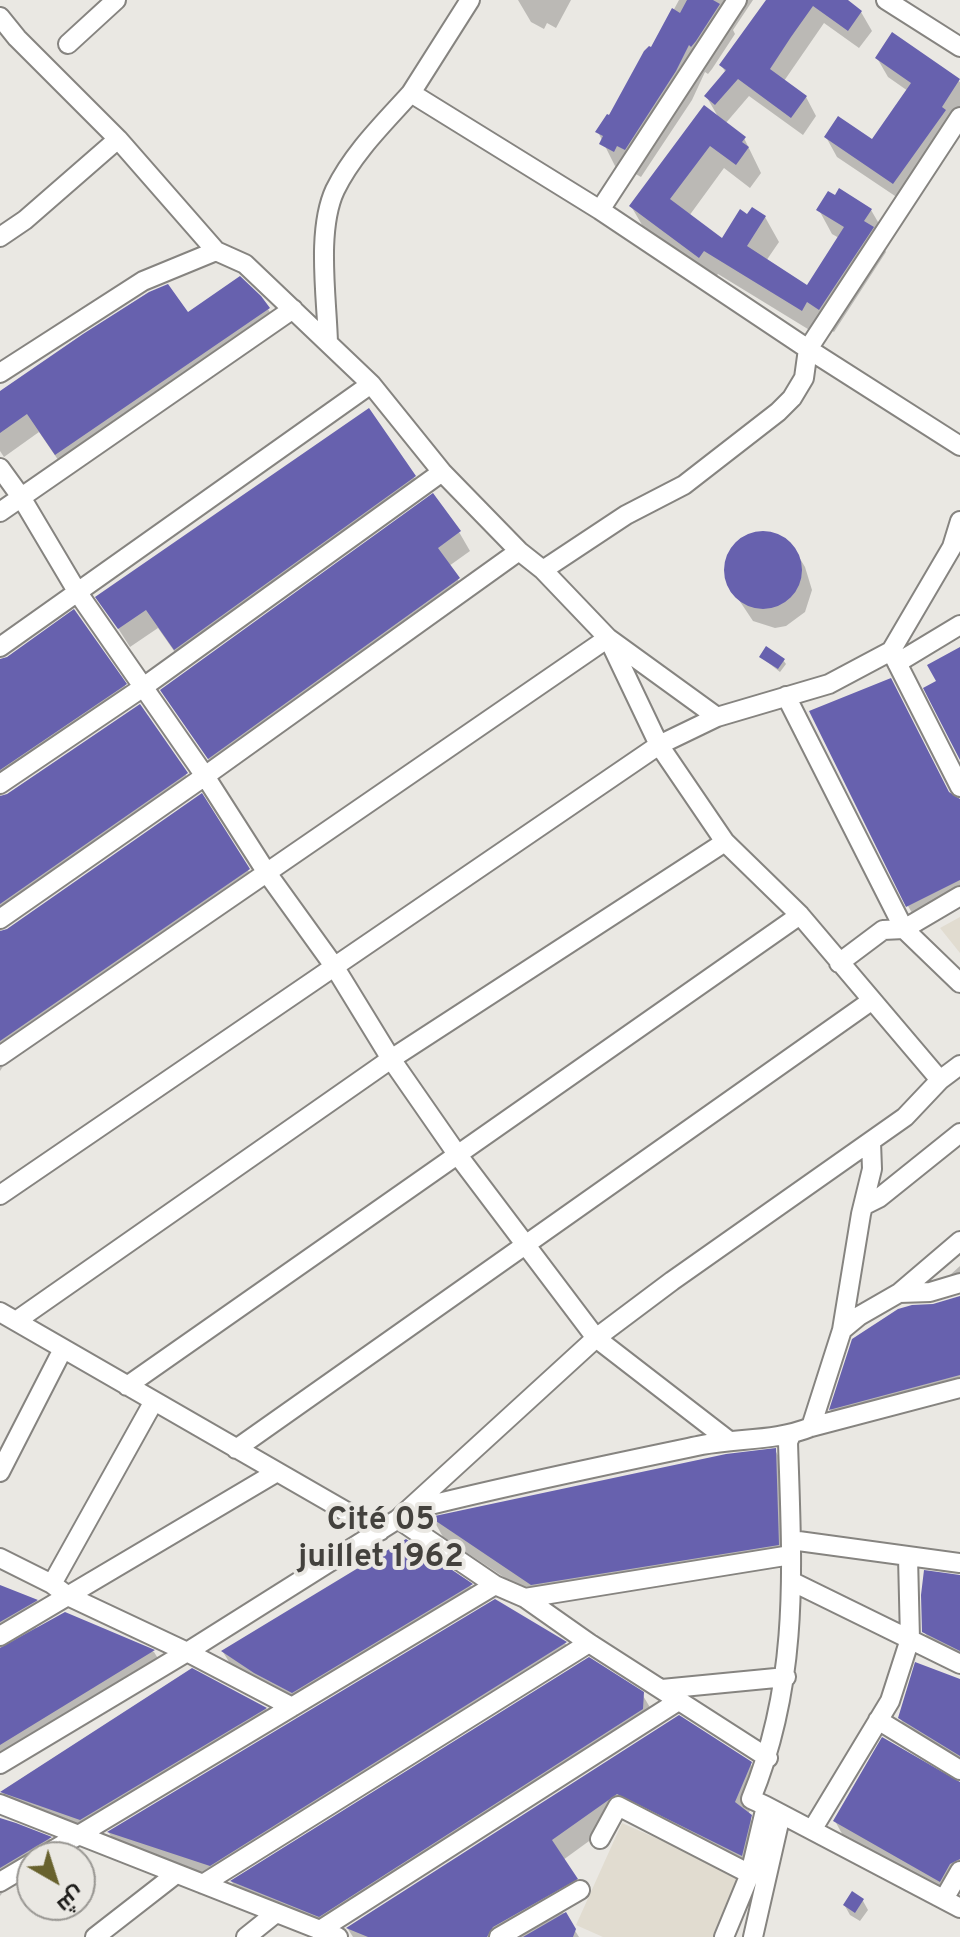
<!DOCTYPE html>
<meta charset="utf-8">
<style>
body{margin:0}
#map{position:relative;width:960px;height:1937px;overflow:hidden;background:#eae8e3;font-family:Overpass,Cairo,sans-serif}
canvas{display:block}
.north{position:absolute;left:16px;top:1841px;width:80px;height:80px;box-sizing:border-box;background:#eae8e3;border:2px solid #999793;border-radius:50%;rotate:141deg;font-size:22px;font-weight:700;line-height:32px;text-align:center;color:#1f1e1c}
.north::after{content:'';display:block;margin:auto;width:28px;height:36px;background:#68622e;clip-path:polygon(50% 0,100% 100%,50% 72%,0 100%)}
</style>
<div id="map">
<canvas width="960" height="1937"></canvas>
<div class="north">ش</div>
</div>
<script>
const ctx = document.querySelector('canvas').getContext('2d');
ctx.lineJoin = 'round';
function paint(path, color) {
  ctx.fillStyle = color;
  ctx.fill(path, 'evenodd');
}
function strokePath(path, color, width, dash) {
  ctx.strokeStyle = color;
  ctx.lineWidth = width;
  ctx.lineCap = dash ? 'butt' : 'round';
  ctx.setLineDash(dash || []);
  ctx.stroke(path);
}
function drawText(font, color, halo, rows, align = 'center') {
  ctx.font = font + ' Overpass,sans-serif';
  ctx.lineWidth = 8;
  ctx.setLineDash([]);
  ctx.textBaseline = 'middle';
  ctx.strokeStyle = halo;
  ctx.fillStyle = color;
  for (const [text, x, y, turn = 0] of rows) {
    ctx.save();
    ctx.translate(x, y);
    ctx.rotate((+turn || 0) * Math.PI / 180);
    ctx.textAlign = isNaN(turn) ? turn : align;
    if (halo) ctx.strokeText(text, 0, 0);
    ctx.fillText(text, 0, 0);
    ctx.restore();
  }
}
paint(new Path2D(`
 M960,917v36l-20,-25z
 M622,1823l119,53 -27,61h-111l-27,-12z`), '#e1dcd0');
paint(new Path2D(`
 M518,0h53l-15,28 -9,-5 -3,6 -13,-7z
 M679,0h74l-20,30 2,4 -23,35 -4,5 -3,-2 -13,28 -51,77 -7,-4 -16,-1 -20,-40 54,-82z
 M768,0h76l17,12 11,19 -13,17 -35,-25 -40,58 22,16 10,19 -13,19 -54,-39 -24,28 19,14 17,35 -11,15 -26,-20 -35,48 33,24 26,-23h17l14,25 -13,19 42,26 31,-49 -7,-4 -13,-24h52l14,24 -5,7 6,11 -52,80 -12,-7 -6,9 -98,-60 -5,6 -68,-50 -14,-24 89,-86 -14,-24 20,-23 -5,-8z
 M892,35l68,47v34l-56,86 -67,-45 -11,-20 47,5 35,-51 -20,-14 -11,-19z
 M268,309l11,19 -212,145 -28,-41 -35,25 -4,-6v-58l187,-78z
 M414,477l11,19 -239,172 -28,-40 -28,19 -32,-50z
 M459,532l11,19 -21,15 21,32 -250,179 -58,-87z
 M763,532l11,2 19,13 12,20 7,23 -7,22 -19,14 -11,2 -22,-7 -26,-39v-23l14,-19z
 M761,657l22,3 3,4 -6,8z
 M0,660l125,25 11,19 -136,92z
 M140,706l58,87 -198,138v-133l8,-2z
 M201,796l59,93 -256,176 -4,6v-139l8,-1z
 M951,797l9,3v105l-41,20 -11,-19z
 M960,1266v27l-10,-18z
 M960,1297v98l-118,33 -11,-18 22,-70z
 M775,1450l11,20 3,94 -246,39 -100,-66 -10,-18z
 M406,1541l65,45 11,18 -179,108 -36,-20 -33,-22 -11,-18z
 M960,1577v87l-25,-13 -11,-20z
 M0,1587l37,14 10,19 -11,7 2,3 27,-16 89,38 11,18 -165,100z
 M495,1601l71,43 11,18 -356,222 -101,-33 -11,-18z
 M589,1660l53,34 12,20 -1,15 -323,206 -87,-34 -11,-19z
 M192,1670l74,39 11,19 -186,111 -77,-28 -11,-18z
 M960,1681v86l-48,-29 -12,-20z
 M679,1717l71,46 11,20 -13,32 13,21 -9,38 -123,-62 -66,48 24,38 -24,14 16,25h-226l-5,-8z
 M960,1783v103l-9,14 -105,-59 -11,-20z
 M0,1821l50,18 11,18h-29v17l-28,17 -4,5z
 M863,1901l5,9 -8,11 -10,-6 -5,-9z`), '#0003');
paint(new Path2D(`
 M687,0h26l7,4 -24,37 -5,6 -2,-2 -13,26 -51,79 -8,-4 -3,6 -15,-8 4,-8 -8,-4 12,-18 2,1 35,-64 5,-5 2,1 21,-39 8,5z
 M766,0h82l14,11 -14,20 -35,-25 -22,31 -21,32 37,27 -16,22 -53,-39 -23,26 -11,-9 22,-26 -7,-5z
 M892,32l68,47 -18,28 4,3 -53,74 -69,-47 14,-21 34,23 39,-56 -36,-25z
 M704,105l42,32 -4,5 7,5 -13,18 -26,-19 -40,53 52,39 18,-29 7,5 5,-7 14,9 -19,30 60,39 37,-58 -28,-17 12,-19 7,4 4,-7 33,21 -8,12 10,6 -55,83 -12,-8 -5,9 -98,-60 -5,7 -70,-52z
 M240,276l21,20 9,12 -215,147 -28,-41 -27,19v-42l83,-57 66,-42 19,-8 20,28z
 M369,408l47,68 -242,174 -28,-40 -28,19 -23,-32z
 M433,493l28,38 -23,17 22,30 -252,181 -48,-69z
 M724 570a39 39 0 1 1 78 0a39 39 0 1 1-78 0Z
 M74,609l53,75 -127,86v-111l7,-2z
 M766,646l19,13 -7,10 -19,-12z
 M960,647v113l-37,-72 13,-7 -9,-16z
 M891,678l58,114 11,7v81l-54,27 -97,-196z
 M140,704l48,69 -188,131v-108l7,-2z
 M202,793l48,76 -250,172v-110l7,-2z
 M960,1296v79l-131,35 23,-71 46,-30 14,-4 21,-1z
 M776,1448l3,97 -248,40 -101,-68 296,-63z
 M406,1539l67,45 -181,109 -38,-20 -33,-22z
 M924,1570l36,5v76l-38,-19 -1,-37z
 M0,1585l38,15 -38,22z
 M495,1599l72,43 -357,224 -103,-34z
 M65,1612l90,38 -155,95v-97z
 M589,1657l55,35 -1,17 -324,208 -89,-36z
 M915,1662l45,17v77l-62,-38z
 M192,1668l75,40 -187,112 -80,-28z
 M679,1715l73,47 -17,40 17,13 -10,41 -125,-62 -65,46 26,39 -85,48 -6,10h-119l-22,-9z
 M882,1737l78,45v77l-10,5 -10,18 -107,-61z
 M0,1818l16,5 36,14 -52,31z
 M852,1891l12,8 -9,14 -12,-8z
 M566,1912l10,17 -3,8h-50z`), '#6761ae');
const street = new Path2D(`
 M470,0l-59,93 189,117 208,139 152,97
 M886,0l74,47
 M0,17l17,21 101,101 98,112 29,13 126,120 71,88 77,79 24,19 65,68 51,107 66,97 75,73 140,165
 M68,44l48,-44
 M600,210l137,-210
 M0,237l25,-17 93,-81
 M328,343c-1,-44 -12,-112 7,-153 18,-37 49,-67 76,-97
 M0,373l143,-92 73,-30
 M0,468l21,29 57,96 127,183 62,97 67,93 57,93 66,95 139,184 132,102
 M0,512l293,-203
 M543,570l83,-55 58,-30 94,-73 14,-14 12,-20 4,-29 152,-232
 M0,647l371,-263
 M891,651l69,136
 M897,663l63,-38
 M786,696l118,233 56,54
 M0,784l142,-96 300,-216
 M0,919l205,-143 314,-225
 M839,963l44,-33 21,-1 56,-33
 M0,1056l608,-418 109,79
 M0,1195l659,-450 58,-28 112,-33 62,-33 61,-104 8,-26
 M865,1205l14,-7 81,-65
 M899,1293l31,-1 30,-9
 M0,1312l380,219
 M16,1321l375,-262 334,-217
 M842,1330l17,-14 40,-23 61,-52
 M127,1386l673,-471
 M811,1427l31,-97 19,-116 11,-45 -1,-27
 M236,1449l635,-448
 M0,1472l63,-123
 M414,1509c95,-24 192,-44 288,-64 36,-7 75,-4 109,-18l149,-39
 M398,1519l97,66 30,13 64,45 179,115
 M791,1540l169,23
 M0,1558l52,26 16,12 119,56 105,55
 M793,1582l167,82
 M52,1584l102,-183
 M525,1598l266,-43
 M0,1636l277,-164
 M662,1689l124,-12
 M878,1720l82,50
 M0,1764l187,-112 211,-133 198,-181 76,-57 233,-164 35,-37 20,-15
 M0,1804l338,133
 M766,1806l194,102
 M812,1830l78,-129 20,-62 -2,-82
 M600,1839l18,-33 132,68
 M42,1857l453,-272
 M0,1882l32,-19
 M203,1884l386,-241
 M944,1899l16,-28
 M320,1930l360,-230
 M95,1937l81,-63
 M246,1937l30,-24
 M499,1937l81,-47
 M724,1937l26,-63 16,-68 -15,-7c49,-119 41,-231 37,-357l3,-7
 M753,1937l28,-123`);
strokePath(street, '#868480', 22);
strokePath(street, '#fff', 18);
drawText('bold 32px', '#43413d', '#eae8e3', [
 ["Cité 05",381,1523],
 ["juillet 1962",381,1560]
]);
</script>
